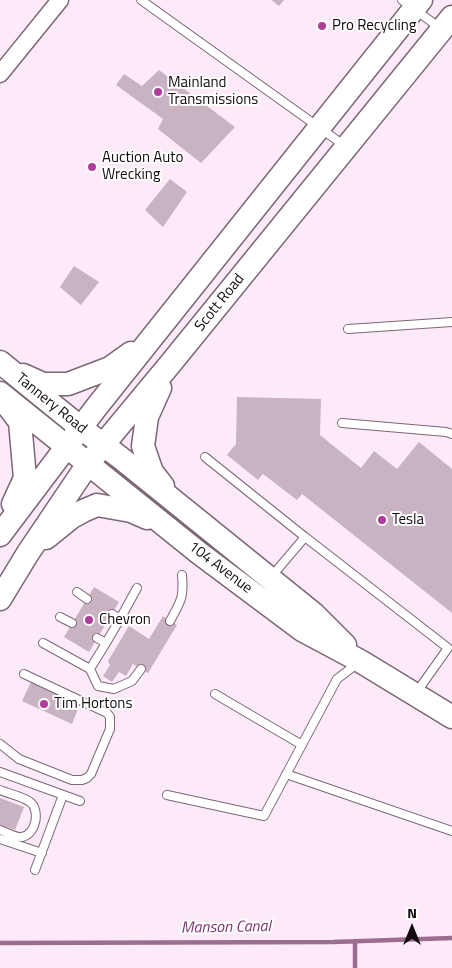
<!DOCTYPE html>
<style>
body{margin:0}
#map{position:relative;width:452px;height:968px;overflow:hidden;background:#fdeaf8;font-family:"Titillium Web",sans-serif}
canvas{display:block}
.north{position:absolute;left:387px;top:903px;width:50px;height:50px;-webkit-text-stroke:4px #fefefe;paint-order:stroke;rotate:0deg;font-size:14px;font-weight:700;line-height:20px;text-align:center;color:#130b11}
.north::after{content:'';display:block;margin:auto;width:18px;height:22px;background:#130b11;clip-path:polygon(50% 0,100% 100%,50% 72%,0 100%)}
</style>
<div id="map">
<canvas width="452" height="968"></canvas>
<div class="north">N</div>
</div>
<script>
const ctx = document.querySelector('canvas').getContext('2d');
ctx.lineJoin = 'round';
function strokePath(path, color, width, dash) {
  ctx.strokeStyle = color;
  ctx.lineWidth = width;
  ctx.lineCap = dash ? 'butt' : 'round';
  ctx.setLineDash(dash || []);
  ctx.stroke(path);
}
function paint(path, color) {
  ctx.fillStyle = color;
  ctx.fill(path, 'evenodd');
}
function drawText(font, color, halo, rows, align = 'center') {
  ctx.font = font + ' "Titillium Web",sans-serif';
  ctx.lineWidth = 4;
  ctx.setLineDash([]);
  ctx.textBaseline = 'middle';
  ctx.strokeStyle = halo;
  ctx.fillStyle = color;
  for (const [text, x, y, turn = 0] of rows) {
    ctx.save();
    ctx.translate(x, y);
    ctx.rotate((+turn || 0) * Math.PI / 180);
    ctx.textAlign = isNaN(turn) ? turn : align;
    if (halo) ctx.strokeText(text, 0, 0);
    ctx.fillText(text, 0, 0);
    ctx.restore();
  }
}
strokePath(new Path2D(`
 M0,943l333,-1 119,-4
 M355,968v-27`), '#9b6d8f', 4.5);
paint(new Path2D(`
 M271,0h13l-5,6z
 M159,70l76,57 -34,36 -43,-34 5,-10 -47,-34 8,-11 18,12z
 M170,179l17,13 -24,35 -18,-17z
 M74,266l25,16 -18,23 -21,-18z
 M237,397l84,2 -1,36 41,33 13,-17 23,18 22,-27 33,27v144l-150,-119 -5,6 -34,-26 -5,6 -31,-25 9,-11z
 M94,587l25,15 -30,50 -25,-15z
 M163,616l14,9 -29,48 -15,-9 -7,12 -7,-4 -7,10 -9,-6 7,-11 -2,-4 21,-35 20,13z
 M31,682l49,22 -8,20 -50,-23z
 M0,798l24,9 -9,23 -15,-5z`), '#c9b2c2');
const service = new Path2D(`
 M141,0l204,146
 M402,0l38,28
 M348,329l104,-7
 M342,423l104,9 6,2
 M205,457l100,80
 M271,577l34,-40 143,111 -32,45
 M77,592l10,7
 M112,614l8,5 17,-31
 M60,617l12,6
 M170,621c11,-20 14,-23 12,-46
 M97,638l9,5 14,-24
 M43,643l47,26 16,-26
 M90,669l8,17 16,3 18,-8 9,-12
 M215,694l87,51
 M0,744l19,15 53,21h10l5,-2 4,-4 19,-45v-12l-3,-4 -83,-39
 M0,772l80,29
 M286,774l166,57
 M0,790c9,4 22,6 30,12 10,7 7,32 -8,35 -6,1 -16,-5 -22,-7
 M167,795l97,21 73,-137 21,-16
 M0,839l42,14
 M35,870l28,-75`);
const minor = new Path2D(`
 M0,74l60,-74`);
const secondary = new Path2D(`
 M0,362l81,66 41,31 192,155 31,31
 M23,375l20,9h25l42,-16 21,-15
 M160,388l-13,29 -4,29 9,26 11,14
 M0,393l199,160 103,77 58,31 92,56
 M8,406l12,16 5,56 -12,26
 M0,535l95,-126 326,-409
 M46,538l26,-21 11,-6 14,-6 34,6 16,7
 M0,599l28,-46 60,-89 15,-19 68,-82 281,-346`);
strokePath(service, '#7b6675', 10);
strokePath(minor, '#7b6675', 19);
strokePath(secondary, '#7b6675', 25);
strokePath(service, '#fff', 8);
strokePath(minor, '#fff', 16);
strokePath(secondary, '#fff', 22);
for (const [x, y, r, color] of [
 [322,26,5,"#ae3d99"],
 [158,92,5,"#ae3d99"],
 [92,167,5,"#ae3d99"],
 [382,520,5,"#ae3d99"],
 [89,620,5,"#ae3d99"],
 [44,704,5,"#ae3d99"]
]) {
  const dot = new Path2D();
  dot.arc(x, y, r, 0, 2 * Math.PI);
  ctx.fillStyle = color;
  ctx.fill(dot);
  strokePath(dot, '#fefefe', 2);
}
drawText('15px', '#130b11', '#fefefe', [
 ["Pro Recycling",332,26],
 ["Mainland",168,83],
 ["Transmissions",168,100],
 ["Auction Auto",102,158],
 ["Wrecking",102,175],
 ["Tesla",392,520],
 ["Chevron",99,620],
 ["Tim Hortons",54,704]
], 'left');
drawText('15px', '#130b11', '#fefefe', [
 ["Scott Road",220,303,-51],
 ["Tannery Road",51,404,39],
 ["104 Avenue",220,568,37]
]);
drawText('italic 16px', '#7c336e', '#fefefe', [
 ["Manson Canal",226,928,-1]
]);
</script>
